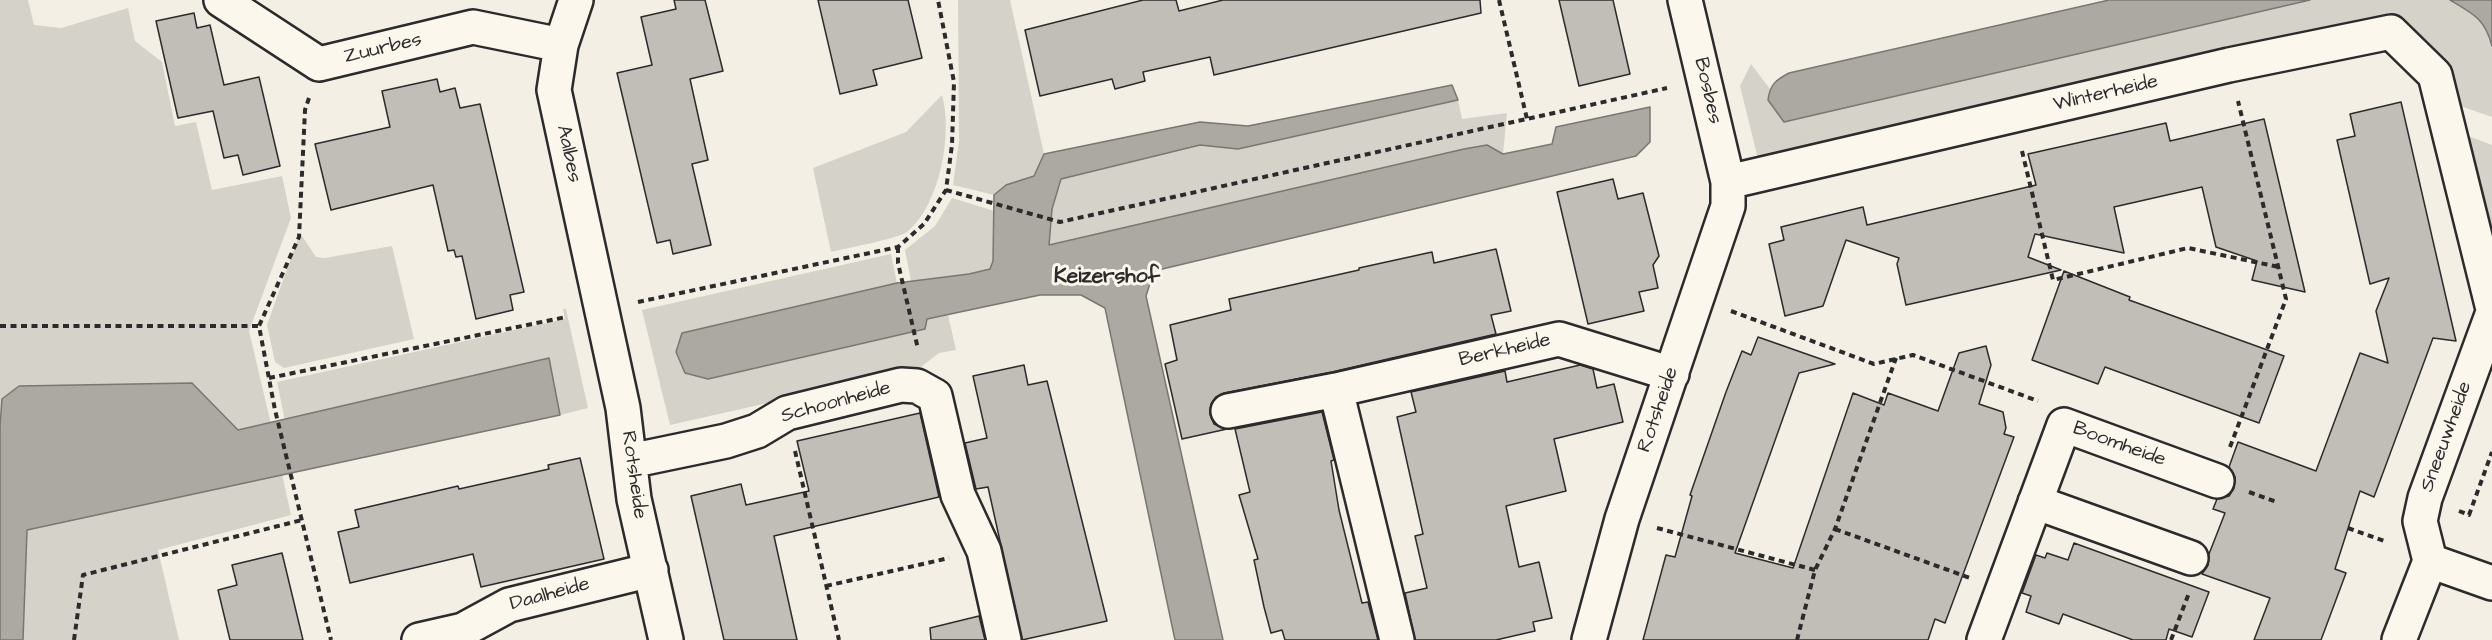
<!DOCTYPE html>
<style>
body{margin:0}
canvas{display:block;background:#f3efe4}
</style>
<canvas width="2492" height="640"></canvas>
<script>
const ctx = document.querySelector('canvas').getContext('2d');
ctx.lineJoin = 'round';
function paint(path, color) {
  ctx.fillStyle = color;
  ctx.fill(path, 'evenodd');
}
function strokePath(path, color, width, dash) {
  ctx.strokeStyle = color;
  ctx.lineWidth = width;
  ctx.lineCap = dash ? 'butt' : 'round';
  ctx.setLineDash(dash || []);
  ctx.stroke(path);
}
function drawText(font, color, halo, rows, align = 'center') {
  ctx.font = font + ' "Architects Daughter",sans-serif';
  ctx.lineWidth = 6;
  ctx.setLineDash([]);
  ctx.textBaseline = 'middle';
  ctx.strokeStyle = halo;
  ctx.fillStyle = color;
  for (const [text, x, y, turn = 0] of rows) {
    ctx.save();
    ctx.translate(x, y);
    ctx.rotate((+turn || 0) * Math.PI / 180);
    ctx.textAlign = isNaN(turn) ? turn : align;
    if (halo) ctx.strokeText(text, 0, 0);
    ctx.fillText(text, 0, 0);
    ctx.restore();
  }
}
paint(new Path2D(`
 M0,0h28l6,25 27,3 67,-20 7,33 27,21 13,64 21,-4 16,68 70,-14 9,42 -42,113 22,93 -34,7 -235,-32 -2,27z
 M958,0h52l34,154 -10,22 -28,9 -12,10 -41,-10 6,-44z
 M2310,0h140l21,13 16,15 5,18v71l-37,-13 -69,-87 -627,146 -19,-77 11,-22 19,25 -1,11 15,22z
 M942,95c11,39 -2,110 -35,137 -10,7 -61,16 -76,20l-18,-84 93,-36z
 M1458,100l4,19 45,-6 -4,41 -16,-9 -23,4 -415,96 3,-36 10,-30 138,-34 38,3z
 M2463,134l29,11v118z
 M952,198l42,13 -1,50 -3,8 -21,5 -58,7 -6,-31 30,-24z
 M300,233l16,24 9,1 67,-12 22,93 -130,29 -9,-6 -8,-37z
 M891,254l6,29 -215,50 26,46 203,-46 14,-4 1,-10 22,-4 8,35 -17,3 -21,16 -248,56 -28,-115z
 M563,309h3l22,99 -28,7 -11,-56 -264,62 -8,-39 288,-63z
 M282,474l9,41 -133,35 21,90h-156l4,-110z`), '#d5d2c9');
const water = new Path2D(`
 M2109,0h201l-526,122 -16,-22c2,-16 8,-20 21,-27z
 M2450,0h42v46c-7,-27 -18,-32 -42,-46z
 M1452,85l6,15 -220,49 -38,-4 -139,34 -9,30 -3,36 415,-96 23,-4 16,9 49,-10 4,-17 94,-20v35l-14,14 -482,115 -8,25 77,344h-48l-70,-332 -24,-13h-41l-113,24 -2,10 -217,50 -23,-6 -9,-21 6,-19 215,-50 72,-9 21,-5 3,-8 1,-66 12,-10 28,-9 10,-22 156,-32 48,4z
 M549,358l11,57 -533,115 -4,110h-23v-214l2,-27 17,-13 173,-3 46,47z`);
paint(water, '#aca9a2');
strokePath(water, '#787772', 1.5);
const building = new Path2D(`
 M674,0h31l18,71 -33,8 18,81 -16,4 19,81 -38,9 -3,-14 -13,3 -40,-170 35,-8 -11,-48 35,-8z
 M818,0h90l14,58 -49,12 4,15 -37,9z
 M1143,0h33l3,11 44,-11h257l1,13 -267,62 -4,-18 -67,15 2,9 -30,8 -3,-10 -72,17 -15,-66z
 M1559,0h54l17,74 -51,12z
 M194,13l3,15 13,-3 14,60 35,-8 21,89 -37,9 -5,-20 -14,3 -11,-47 -35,7 -22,-97z
 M437,79l3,13 15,-4 5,20 20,-4 44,188 -14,3 3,15 -37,9 -14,-63 -6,1 -2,-7 -6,1 -15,-66 -102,25 -16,-66 75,-17 -8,-36z
 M2401,102l55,239 -23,-3 -59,159 -14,-6 -25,78 11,4 -25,67h-67l16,-42 -68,-24 6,-9 1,-11 16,-41 -12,-4 4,-10 12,-3 5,-8 1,-11 -6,-10 9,-25 78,29 44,-118 28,10 -12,-52 13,-33 -19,6 -33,-144 18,-4 -5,-22z
 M2264,119l41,173 -53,-12 5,-19 -41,-14 -14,-60 -88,20 10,46 -89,-19 -7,23 33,13 -155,35 -9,-41 2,-6 -53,-18 -23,66 -38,10 -16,-72 15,-4 -3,-13 82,-20 4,18 169,-40 -8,-31 138,-31 4,18z
 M1613,179l5,20 25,-6 16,63 -6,9 5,23 -19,4 5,19 -56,13 -31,-132z
 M1496,249l15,62 -20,4 5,19 -164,38 -108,21 -8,4 -5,7 -1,10 4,10 13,5 -45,10 -17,-75 12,-4 -7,-35 61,-15 -2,-11 130,-29v-2l73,-16 2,11z
 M2064,271l66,26 -1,3 155,56 -25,67 -154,-56 -7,17 -66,-24z
 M1758,337l77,27 -36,9 -64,180 58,15 60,-175 31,12 4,-12 50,18 21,-58 27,-7 5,19 -12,39 24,8 3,16 -2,6 10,3 -69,186 -10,-4 -7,21h-285l23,-85 9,2 17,-61 -2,-1 36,-103 16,-41 9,4z
 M1024,365l4,20 19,-4 60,240 -85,19 -34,-153 -12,2 -11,-46 22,-5 -14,-62z
 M1580,365l13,4 4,19 17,-4 9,38 -69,17 12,52 -60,15 13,61 20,-5 13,56 -19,4 2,9 -39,9h-81l-10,-47 22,-5 -12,-52 8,-2 -26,-117 19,-5 -5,-20 94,-21 2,11z
 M1322,412l12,48 -3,1 8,49 23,93 6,-1 10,38h-93l-3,-10 -11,3 -7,-26 -10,-47 4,-1 -19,-64 11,-3 -15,-63z
 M920,413l19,84 -165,39 23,104h-73l-33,-144 50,-12 5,21 63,-14 -12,-50z
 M580,458l24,101 -123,28 -8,-33 -123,29 -12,-51 21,-5 -4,-17 103,-24 1,3 90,-20 -1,-4z
 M2074,543l135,49 -17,45 -23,-8 -3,11h-33l-70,-26 -4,10 -33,-12 5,-16 -9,-3 14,-38 9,3 2,-5 21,7z
 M282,553l21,87h-73l-12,-50 19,-5 -5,-20z
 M979,616l6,24h-54l-1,-12z`);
paint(building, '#c0beb6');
strokePath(building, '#2b2b2b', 1.5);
const minor = new Path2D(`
 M221,0l98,64 154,-37 88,18
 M576,0l-15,45 -7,45 69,318 11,91 32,141
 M1728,182l501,-117 162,-33 44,43 57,230
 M1228,411l108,-21
 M630,461l96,-20 31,-10 30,-18 114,-28 16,1 18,10 23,99 26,56 20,89
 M2035,502l156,56
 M2430,561l-10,-40 5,-23 67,-183
 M419,640l44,-10 46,-25 142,-35
 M1397,640l-61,-250 223,-51 113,35
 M1589,640l33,-121 106,-313v-24l-43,-182
 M1984,640l80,-215 153,56
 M2399,640l31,-79 62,22`);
strokePath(minor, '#2b2b2b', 38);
strokePath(new Path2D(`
 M1499,0l28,119
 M309,98l-4,12 -6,127 -40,89 16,84 56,230
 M2022,151l31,129 135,-32 91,19
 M946,190l114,32 607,-134
 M898,247v16l20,86
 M638,302l260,-55 26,-23 22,-34 6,-45 2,-63 -16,-82
 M1731,311l143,53 39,-9 125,46
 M0,326h259
 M269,378l297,-61
 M2230,447l56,-148 -48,-198
 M795,451l44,189
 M2249,492l28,10
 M2459,511l10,4 23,-63
 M1657,528l158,42
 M2348,528l39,14
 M1835,529l135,49
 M826,586l123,-28
 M74,640l9,-65 219,-55
 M1797,640l18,-70 20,-41 61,-171
 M2171,640l18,-47`), '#2b2b2b', 4, [6, 4.5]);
strokePath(minor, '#fbf7ec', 33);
drawText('20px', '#2b2b2b', '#fbf7ec', [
 ["Zuurbes",383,49,-13],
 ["Bosbes",1707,91,77],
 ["Winterheide",2106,94,-13],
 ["Aalbes",568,154,78],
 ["Berkheide",1505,351,-13],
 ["Schoonheide",836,403,-15],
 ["Rotsheide",1659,410,-71],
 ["Sneeuwheide",2447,437,-70],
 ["Boomheide",2119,445,20],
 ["Rotsheide",633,475,82],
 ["Daalheide",550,595,-15]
]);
drawText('bold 21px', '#2b2b2b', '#fbf7ec', [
 ["Keizershof",1107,278]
]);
</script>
